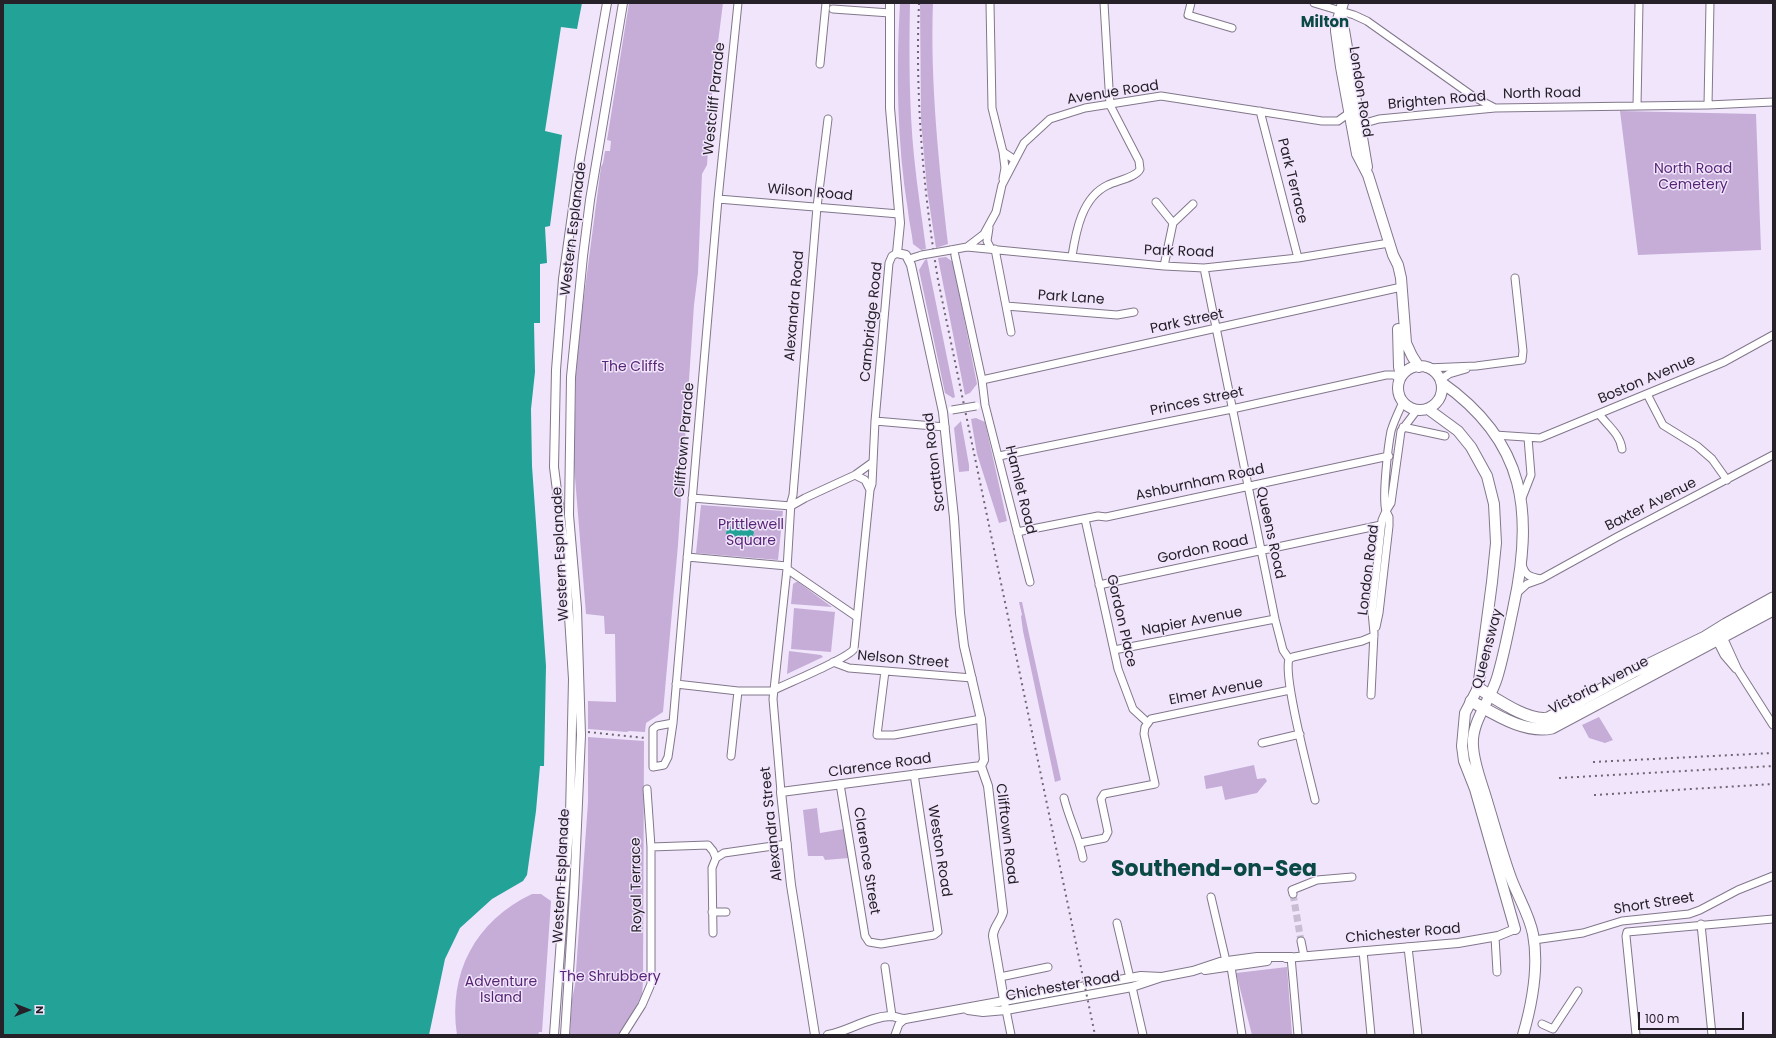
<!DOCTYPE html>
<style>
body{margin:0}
#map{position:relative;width:1776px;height:1038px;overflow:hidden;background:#f1e5fc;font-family:Poppins,sans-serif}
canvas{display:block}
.frame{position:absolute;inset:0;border:4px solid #262129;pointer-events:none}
.north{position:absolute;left:8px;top:990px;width:40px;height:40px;-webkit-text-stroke:3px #f1e5fc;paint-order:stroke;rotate:90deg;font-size:11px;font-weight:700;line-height:16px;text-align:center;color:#262129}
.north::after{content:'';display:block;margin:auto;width:14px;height:18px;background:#262129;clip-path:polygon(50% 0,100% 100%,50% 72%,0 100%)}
.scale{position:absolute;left:1638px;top:1012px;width:106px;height:18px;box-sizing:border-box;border:2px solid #262129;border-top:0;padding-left:5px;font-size:12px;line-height:14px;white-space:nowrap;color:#262129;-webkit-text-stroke:3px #f1e5fc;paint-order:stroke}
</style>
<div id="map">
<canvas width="1776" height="1038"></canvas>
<div class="frame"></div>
<div class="north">N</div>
<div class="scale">100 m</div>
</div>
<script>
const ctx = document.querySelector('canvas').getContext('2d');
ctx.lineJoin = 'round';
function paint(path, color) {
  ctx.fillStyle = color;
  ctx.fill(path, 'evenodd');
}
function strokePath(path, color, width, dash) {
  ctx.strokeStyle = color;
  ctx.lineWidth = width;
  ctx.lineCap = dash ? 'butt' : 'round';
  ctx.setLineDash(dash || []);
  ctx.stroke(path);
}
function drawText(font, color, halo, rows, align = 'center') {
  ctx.font = font + ' Poppins,sans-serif';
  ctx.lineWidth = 3;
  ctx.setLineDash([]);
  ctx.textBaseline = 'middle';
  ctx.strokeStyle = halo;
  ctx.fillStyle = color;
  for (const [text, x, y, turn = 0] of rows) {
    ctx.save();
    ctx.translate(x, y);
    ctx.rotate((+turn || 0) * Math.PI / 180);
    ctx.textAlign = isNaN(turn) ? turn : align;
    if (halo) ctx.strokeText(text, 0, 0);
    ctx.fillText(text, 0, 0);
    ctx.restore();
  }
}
paint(new Path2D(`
 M629,3h94l-10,79 -6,83 -5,9 -4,99 -4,32 -16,240 -15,167 -17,11 -1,9 -16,-1 -2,1 -39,-3v-28l28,1 -1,-68h-10l-1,-18 -18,-2 -12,-149 2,-91 5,-55 20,-152 2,-4 2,-12h5l1,-10 -4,-1z
 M900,3h10c-1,51 -1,102 4,153 3,31 8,62 12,93l-5,1 -8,-6c-1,-11 -4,-22 -5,-33 -11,-68 -12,-139 -8,-208z
 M920,3h13c-3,80 6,162 15,241l-12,4 -9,-59 -6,-69z
 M1620,111l136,3 5,136 -123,5z
 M946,257l7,5 24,122 -7,9 -5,2 -27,-137z
 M927,259l28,138 -2,1 -8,-5 -26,-123 6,-10z
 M976,418l9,4 22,99 -8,2 -22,-69 -6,-35z
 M961,421l8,44v6l-10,1 -5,-44z
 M701,505l82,6 -5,49 -82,-7z
 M796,582h2l34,25 -41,-3 2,-20z
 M1019,602h3l39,178 -6,2 -32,-151 -2,-15 1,-1z
 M794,608l41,4 -4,40 -40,-3z
 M789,651l32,4 2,2 -36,17z
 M1599,717l14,23 -8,3 -16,-5 -7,-13z
 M588,737l56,4 -1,241 -1,13 -21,40h-51l2,-36 3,-14 13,-183z
 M1254,765l3,14 8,-1 2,3 -10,12 -32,7 -3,-14 -16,3 -2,-13z
 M817,808l3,25 24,-4 5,29 -24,2 -2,-4h-15l-5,-46z
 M532,894h9l10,7 -9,131h-3l-1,3h-81c-9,-62 18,-114 75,-141z
 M1287,967l5,68h-40l-16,-62z`), '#c5add8');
paint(new Path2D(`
 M3,3h579l-5,26 -16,-2 -16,104 17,4 -12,91 -5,1 2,36 -7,1v59h-6l1,49 -4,37 1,57 14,200 -2,100h-4l-4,45 -9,64 -4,6 -31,18 -32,29 -15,31 -16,76h-426z
 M740,523l6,3v2l5,1 3,3 -1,4 -14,4 -13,-6 1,-6z`), '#23a398');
strokePath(new Path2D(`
 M1293,894l8,47`), '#c8bed2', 7, [7, 3.5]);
const minor = new Path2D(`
 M990,3l2,105 11,44 12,8
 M1191,3l-3,12 44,13
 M1314,3l40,12 13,6 107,76 21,11 213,-3 65,-3
 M833,9l57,4
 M820,64l6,-61
 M1708,105l2,-102
 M1637,106l2,-103
 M1260,111l38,147
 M1360,129l5,-6 14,-4 116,-11
 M1003,179l2,-11 -2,-16
 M718,199l181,15
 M1156,202l17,21
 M989,228l-2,13 4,8
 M967,247l197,19 40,2 94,-10 91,-15
 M995,249l11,57 111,9 17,-3
 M951,250l16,-3 17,-13 12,-22 6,-27 22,-42 26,-24 35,-11 76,-12 161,25h16l11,-8
 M954,251l28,129 3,25 45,177
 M1072,256c4,-25 10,-59 36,-71 8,-4 29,-8 32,-16l-1,-8 -29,-56 -6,-102
 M909,259l13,-4
 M1164,266l9,-43 20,-19
 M1204,268l71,351 8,31 6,9
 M1006,306l5,26
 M1426,368l50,-2 46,-6 1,-9 -8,-73
 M982,380l415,-92
 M1440,380l9,-6 17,-5
 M1647,394l16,31 34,21 15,13 15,21
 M1599,414c9,12 21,20 23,35
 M875,421l70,6
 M1403,427l42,9
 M1495,435l45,3 184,-76 49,-27
 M999,456l233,-47 154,-34h8l6,4
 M855,475l10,5 5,10
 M692,498l99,8
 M1522,498l9,-23 -3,-37
 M791,506l14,-8 50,-23 18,-13
 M1085,519l33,150 15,40 14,13
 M1017,532l81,-16 8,1 283,-61
 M687,557l100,9
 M787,569l70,48
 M1541,579l76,-42 156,-82
 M1099,585l282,-60
 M1516,594l11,-10 14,-5c-11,-2 -16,-3 -19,-15
 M1376,627l3,-14 10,-87v-9l-3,-6 5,-8 10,-72 16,-21
 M1723,637l15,33 35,55
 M1717,641l7,14 12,14
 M1114,650l161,-31
 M1289,659c-6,19 20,115 26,141
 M1289,659l4,-2 69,-16 12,-5
 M833,662l16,6 123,10
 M885,671l-8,64h17l87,-16
 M676,684l62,7h36
 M774,690c14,-7 73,-31 80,-41l16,-159 2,-6 3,-63 14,-158 3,-7 5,-3
 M1371,695l3,-62 -2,-21 10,-92 4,-9c-4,-13 2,-65 5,-80 3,-10 8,-20 12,-29
 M673,723l-16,3 -4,3v38l11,-2 4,-8 5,-34 45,-524 20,-196
 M1262,743l38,-9
 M731,756l7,-65
 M840,784l25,152 4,6 12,2 53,-9 4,-3 -24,-158
 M781,792l-8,-93 14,-130 4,-67 2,-7 24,-288 11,-88
 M1064,798c5,21 15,39 19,60
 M1080,843l25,-5 3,-6 -7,-33 3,-5 51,-10 -11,-50 1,-7 6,-8 139,-29
 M651,847l57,-2 5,6 3,7
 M1293,894l-1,-4 25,-10 35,-3
 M1211,897l15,64
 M712,912h14
 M1117,923l13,55
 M1701,924l11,111
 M713,933l-1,-65 4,-10 8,-5 63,-9
 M1495,937l2,35
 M1534,940l49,-7 39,-12 67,-7 11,-4 38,-20 35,-14
 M1301,941l3,15
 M1408,947l10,88
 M1363,951l8,84
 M1291,957l7,78
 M885,967l7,49
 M1231,967l11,68
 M1000,977l48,-10
 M1132,987l11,48
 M1004,1000l7,35
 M1542,1024l11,5 25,-38
 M623,1035l19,-30 9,-21v-137l-4,-58
 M895,1035l4,-11 6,-5
 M1636,1035l-10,-99 1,-4 146,-13`);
const tertiary = new Path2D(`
 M890,3v105l10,115 -3,30 9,2 5,10 32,147 11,106 6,95 4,33 17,73 3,41 -3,6
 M981,766l7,20 15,126c-2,9 -10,15 -10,24l11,64
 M1286,958l172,-15 40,-7 17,-7
 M1205,970l62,-9
 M968,1010l15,2 23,-2 126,-23 30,-10 31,-6 27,-9 37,-5h34
 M554,1035l16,-220 3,-136 -8,-125 -11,-87 2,-97 7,-91 17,-121 27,-155
 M565,1035l9,-142 7,-158 -4,-127 -8,-93 2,-138 12,-121 7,-56 33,-197
 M815,1035l-24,-150 -10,-93 200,-26
 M828,1035c21,-4 40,-18 62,-19 5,0 10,3 15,3l236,-43 21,1`);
const primary = new Path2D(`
 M1343,3l-7,23v5l5,36 16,87 11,21 25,80 5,10 3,13 5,65 6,13 7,11
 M1341,12l26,155
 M1398,329l1,38 2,9
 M1398 388a22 22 0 1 1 44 0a22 22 0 1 1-44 0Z
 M1441,382c86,60 93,132 72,227 -5,23 -9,46 -16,69 -7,23 -26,44 -24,68 1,19 9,37 14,55 8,26 15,52 24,77 7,19 18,36 22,56 6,32 -1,70 -10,101
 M1428,409l30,22 13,16 16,29 7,28 2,39 -4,39 -14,106 -13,25 -3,33 2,15 11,28 40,140`);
const trunk = new Path2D(`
 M1478,688c17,10 50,34 70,30l87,-47 70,-34 21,-13 47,-26
 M1471,701c24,13 53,33 81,27l221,-118`);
strokePath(minor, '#82778b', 9);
strokePath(tertiary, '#82778b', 10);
strokePath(primary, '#82778b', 12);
strokePath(trunk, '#82778b', 13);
strokePath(minor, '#fff', 7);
strokePath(tertiary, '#fff', 8);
strokePath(primary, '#fff', 10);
strokePath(trunk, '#fff', 11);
strokePath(new Path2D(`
 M919,3c-4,93 4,185 19,277l157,755
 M588,732l57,6
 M1593,762l180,-9
 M1559,778l214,-12
 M1594,795l179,-11`), '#6e6673', 2, [2, 4]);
const minorBridge = new Path2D(`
 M922,255l29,-5
 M952,410l24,-4`);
strokePath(minorBridge, '#82778b', 9, []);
strokePath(minorBridge, '#fff', 7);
drawText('14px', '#262129', '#f1e5fc', [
 ["London Road",1360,92,81],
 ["Avenue Road",1113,93,-9],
 ["North Road",1542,94,-1],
 ["Westcliff Parade",715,99,-84],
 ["Brighten Road",1437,101,-5],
 ["Park Terrace",1292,181,76],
 ["Wilson Road",810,193,5],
 ["Western Esplanade",574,229,-83],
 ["Park Road",1179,252,2],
 ["Park Lane",1071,298,4],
 ["Alexandra Road",795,306,-85],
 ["Cambridge Road",872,322,-84],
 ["Park Street",1187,322,-12],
 ["Boston Avenue",1647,380,-23],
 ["Princes Street",1197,402,-12],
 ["Clifftown Parade",685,440,-85],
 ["Scratton Road",935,462,-97],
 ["Ashburnham Road",1200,483,-12],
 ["Hamlet Road",1020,490,76],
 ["Baxter Avenue",1651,505,-27],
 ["Queens Road",1270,533,78],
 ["Gordon Road",1203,550,-12],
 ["Western Esplanade",561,554,-93],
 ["London Road",1369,570,-83],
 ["Gordon Place",1121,621,77],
 ["Napier Avenue",1192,622,-11],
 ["Queensway",1488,649,-75],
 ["Nelson Street",903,660,5],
 ["Victoria Avenue",1599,686,-27],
 ["Elmer Avenue",1216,692,-11],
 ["Clarence Road",880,766,-8],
 ["Alexandra Street",772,824,-96],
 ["Clifftown Road",1006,834,83],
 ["Weston Road",939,851,81],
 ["Clarence Street",866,861,81],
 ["Western Esplanade",562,876,-87],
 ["Royal Terrace",637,885,-91],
 ["Short Street",1654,904,-9],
 ["Chichester Road",1403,934,-5],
 ["Chichester Road",1063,987,-10]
]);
drawText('14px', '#572575', '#f1e5fc', [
 ["North Road",1693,169],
 ["Cemetery",1693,185],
 ["The Cliffs",633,367],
 ["Prittlewell",751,525],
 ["Square",751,541],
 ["The Shrubbery",610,977],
 ["Adventure",501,982],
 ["Island",501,998]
]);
drawText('bold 15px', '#0a4944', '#f1e5fc', [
 ["Milton",1325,23]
]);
drawText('bold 22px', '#0a4944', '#f1e5fc', [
 ["Southend-on-Sea",1214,870]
]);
</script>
